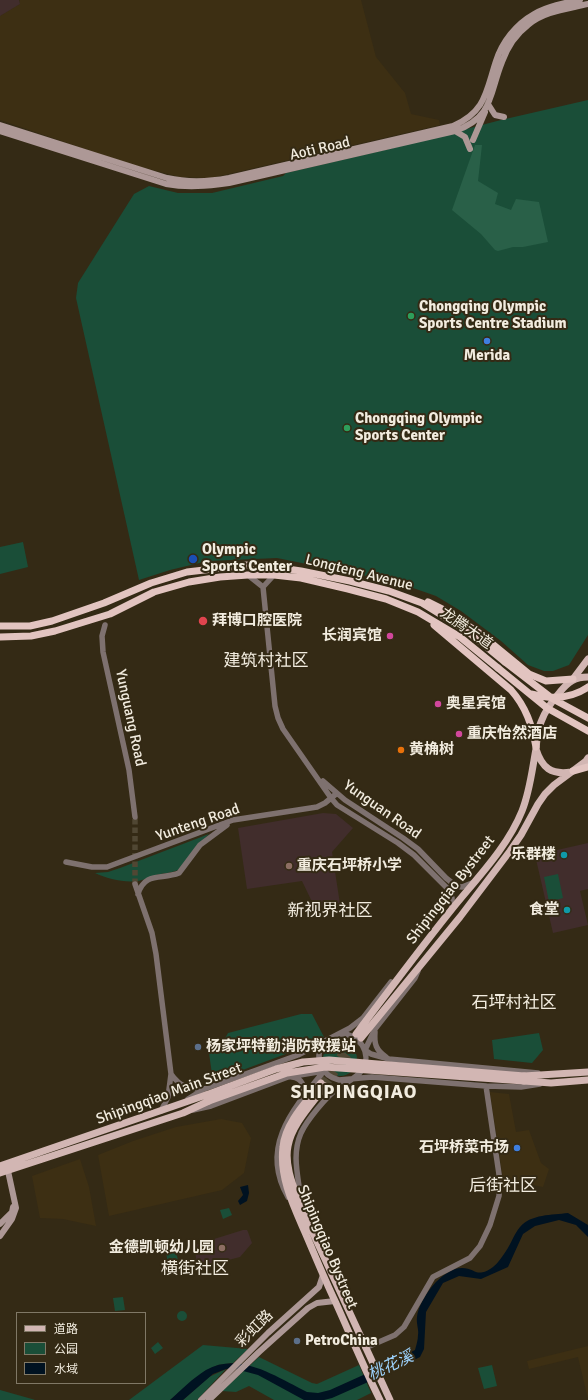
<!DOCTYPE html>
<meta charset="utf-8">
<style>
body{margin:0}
#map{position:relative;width:588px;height:1400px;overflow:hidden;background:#342a15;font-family:Signika,"Noto Sans SC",sans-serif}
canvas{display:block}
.legend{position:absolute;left:16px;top:1312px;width:130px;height:72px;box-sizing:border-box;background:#342a15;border:1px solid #807866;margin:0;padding:5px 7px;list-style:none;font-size:12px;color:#f2ecdf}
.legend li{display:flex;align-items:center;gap:8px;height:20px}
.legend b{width:20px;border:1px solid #807866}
</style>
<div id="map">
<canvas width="588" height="1400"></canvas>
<ul class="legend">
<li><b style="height:5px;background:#d2b6b3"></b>道路</li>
<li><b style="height:11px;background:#1a4e38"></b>公园</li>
<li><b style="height:11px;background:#001221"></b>水域</li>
</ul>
</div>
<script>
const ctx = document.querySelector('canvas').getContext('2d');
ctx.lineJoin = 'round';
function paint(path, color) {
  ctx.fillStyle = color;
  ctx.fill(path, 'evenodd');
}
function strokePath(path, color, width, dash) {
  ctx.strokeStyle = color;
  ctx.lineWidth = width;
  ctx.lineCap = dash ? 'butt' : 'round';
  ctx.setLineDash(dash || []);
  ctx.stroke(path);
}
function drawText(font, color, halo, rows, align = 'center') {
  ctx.font = font + ' Signika,"Noto Sans SC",sans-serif';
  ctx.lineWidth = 4;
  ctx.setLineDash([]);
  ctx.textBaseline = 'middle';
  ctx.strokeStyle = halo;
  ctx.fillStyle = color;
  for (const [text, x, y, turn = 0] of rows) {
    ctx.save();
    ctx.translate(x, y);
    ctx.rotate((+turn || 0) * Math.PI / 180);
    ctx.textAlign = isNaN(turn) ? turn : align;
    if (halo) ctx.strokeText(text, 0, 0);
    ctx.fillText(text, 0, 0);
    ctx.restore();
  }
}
paint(new Path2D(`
 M20,0h341l15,57 29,36 6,21 28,6 1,5 -229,53 -31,-1 -51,-13 -129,-44v-104l20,-12z
 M490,1092l19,2 7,38 13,-2 12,33 8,6 -6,18 -40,-8z
 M221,1119l21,4 9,15 -7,35 -22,17 -113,26 -11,-61 35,-14 43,-14z
 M80,1159l9,28 7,39 -33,-7 -23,-1 -8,-42z
 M588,1346v53l-10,-42 -49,12 -2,-8z`), '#3d2f13');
paint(new Path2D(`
 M0,0h19l1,4 -20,12z
 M323,813l13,1 17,14 -21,24 8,52 -25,4 -13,-27 -55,8 -9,-61z
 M588,843v46l-8,2 8,34 -35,8 -18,-78z
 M243,1230h4l1,2 4,11 -12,14 -39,10 -4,-2 -2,-15v-4l3,-2z`), '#412d2c');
paint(new Path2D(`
 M588,100v535l-19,30 -16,6h-9l-16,-6 -27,-24 -40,-30 -25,-15 -40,-14 -119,-24 -69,3 -38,9 -31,10 -63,-282 2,-15 56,-89 15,-8 29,7h34l71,-17 3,-3 107,-25 108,-28z
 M23,542l5,25 -28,7v-27z
 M209,834l-11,11 -20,25c-7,3 -14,3 -22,5 -5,1 -9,4 -14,5 -14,4 -34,-1 -47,-7l13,-1 12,-4z
 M558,874l5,24 -14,4 -5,-25z
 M301,1014h11l12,23 -14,8 -97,36 -4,-28 9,-2 10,-18z
 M539,1033l4,17 -11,13 -38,-4 -2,-19z
 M323 1059a17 17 0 1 1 34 0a17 17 0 1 1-34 0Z
 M229,1208l3,7 -9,4 -3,-9z
 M176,1250l2,11 -10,2 -2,-10z
 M123,1297l2,13 -10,1 -2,-13z
 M177 1316a5 5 0 1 1 10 0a5 5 0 1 1-10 0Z
 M158,1342l5,6 -8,6 -4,-6z
 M203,1345l45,4 -15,14 -15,2 -13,6 -35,29h-41z
 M259,1357l53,26 5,1 42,-19 12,28 -14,7h-83l-25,-14 -13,6 -14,-1z
 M492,1365l5,21 -13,3 -6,-21z
 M226,1369l-29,31h-14l26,-23z
 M0,1390l32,9 3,1h-35z`), '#1a4e38');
paint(new Path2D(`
 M475,145h7l-4,36 20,12 -3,11 16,6 5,-11 23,3 9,40 -25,5h-10l-15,4 -3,-1 -14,-16 -29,-24z`), '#296048');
paint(new Path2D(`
 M248,1185l1,8 -2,8 -7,4 -2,-4 5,-6 -3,-8z
 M568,1213l20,12v12l-12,-12 -17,-5 -24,6 -12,8 -15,33 -27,12 -22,-3 -16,7 -17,29 -2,37 -4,8 -36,18 -52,23 -8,2h-20l-46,-25 -26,-7 -6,1 -13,5 -30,26h-13c11,-10 23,-22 36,-30 34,-19 70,7 101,22l11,1 12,-3 51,-23 34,-17c1,-4 3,-10 3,-15 1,-5 -2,-12 -1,-18 2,-18 25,-49 45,-49 14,0 14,11 31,-1 5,-4 9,-10 13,-16 5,-7 8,-17 14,-24 11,-13 32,-12 48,-14z`), '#001221');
strokePath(new Path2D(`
 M135,884v-67`), '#504733', 5.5, [5.5, 3]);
strokePath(new Path2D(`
 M321,1083l35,-49
 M325,1086l36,-48`), '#504733', 7, [7, 3.5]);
strokePath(new Path2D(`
 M248,575l15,12 11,-12
 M263,587l12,119 3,12 5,11 48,69 6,7 61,38 16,12 35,35 3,8v11
 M105,625l-3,11 1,16 26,118 6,47
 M323,781l22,19 58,38 15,11 28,29 10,8 6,1 10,-4
 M66,862l26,5h15l126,-47 84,-13 8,-4 11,-9
 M135,884l17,49 4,21 15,120
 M138,894c7,-23 24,-14 41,-21l21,-28 27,-20
 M375,1032c-1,12 1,18 11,25
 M325,1042c-13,15 -3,34 14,38l33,-3 114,9 35,1 19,-3
 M365,1050l6,4 18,5 149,14
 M365,1050l10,-21 40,-51 3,-7
 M292,1077c10,1 13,9 11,19
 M170,1090l5,1 3,-4v-3
 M188,1099l16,-10 94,-34 52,-27 13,-10 28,-36
 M193,1110l18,-4 77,-29 36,-6
 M161,1111l7,-14 3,-23c9,13 18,15 33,15
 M288,1197c-29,-50 5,-88 36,-126
 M301,1202c-2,-24 -10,-46 0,-69 6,-13 25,-36 37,-45 7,-5 19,-10 24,-18 11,-16 -3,-37 -21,-36
 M365,1348l30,-13 9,-8 29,-50 37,-19 10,-12 10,-21 9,-29 1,-15 -14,-95`), '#7e716f', 5.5);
strokePath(new Path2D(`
 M488,104l7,11 9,2
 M0,125l167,53c22,5 41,4 62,0l224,-52c33,-14 33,-35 43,-65 6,-19 20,-37 38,-47 14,-8 30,-11 46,-14
 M0,131l166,53c22,4 41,2 63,-1l226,-52c39,-14 34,-37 47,-69 5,-14 14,-28 26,-37 16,-14 40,-16 60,-21
 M455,131l10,6 5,12
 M473,140l12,-28
 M0,1224l12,-12 1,-5
 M0,1236l12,-17 4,-11 -8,-37
 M201,1400l67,-67 51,-46 4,-12
 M209,1400l50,-48 49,-44 9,-5 18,-2`), '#ad9896', 6);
strokePath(new Path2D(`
 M573,679l15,-20
 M536,749c6,19 15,26 35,23
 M356,1034c32,-42 63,-84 96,-125 25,-31 55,-61 70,-98 8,-20 10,-41 14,-62 1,-9 1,-18 5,-27 4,-11 11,-21 19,-30 8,-10 15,-15 28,-15
 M361,1038l99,-121 50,-66 11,-16 17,-31 7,-10 9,-9 32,-24 2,-3
 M524,1076l64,-4
 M524,1081l27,2 37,-3
 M321,1083c-14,18 -36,40 -38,64 -4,32 12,62 24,90 9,21 18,43 28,64 15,33 29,67 45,99
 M325,1086c-13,18 -33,38 -37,60 -4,20 6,42 13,61l89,193
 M0,1166l206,-71
 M0,1173l183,-60 26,-12`), '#d2b6b3', 7);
strokePath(new Path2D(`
 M428,602l16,8 35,23 50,41 17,7 27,-2
 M434,625l77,65c15,17 21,35 25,57
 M0,626h30l22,-5 52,-18 47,-20 36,-11 60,-7 27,2 27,4 49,10 39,10 33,12 44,27 39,32
 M0,637l31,-1 24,-5 55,-17 44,-22 35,-10 31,-5 28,-2h26l27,3 47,11 38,10 32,13 42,25 38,31
 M573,771l15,-4`), '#e2c4c0', 7);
strokePath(new Path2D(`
 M206,1095l70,-26 27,-7 26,-2 195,16
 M209,1101l78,-28 38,-6 199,14`), '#d2b6b3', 7);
strokePath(new Path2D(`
 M505,662l48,37 35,19
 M498,668l49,40 41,23
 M531,694c19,5 40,5 57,-7`), '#e2c4c0', 7);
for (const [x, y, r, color] of [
 [411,316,4,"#2e9e5b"],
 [487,341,4,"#3f7fe0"],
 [347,428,4,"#2e9e5b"],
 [193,559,5,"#1a4fb4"],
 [203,621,5,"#e0444e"],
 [390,636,4,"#d1479c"],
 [438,704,4,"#d1479c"],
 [459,734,4,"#d1479c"],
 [401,750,4,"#e8710a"],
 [564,855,4,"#0f9aa8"],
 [289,866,4,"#8d6e63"],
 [567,910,4,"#0f9aa8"],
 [198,1047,4,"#5c6f8a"],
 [517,1148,4,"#3f7fe0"],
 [222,1248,4,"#8d6e63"],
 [297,1341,4,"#5c6f8a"]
]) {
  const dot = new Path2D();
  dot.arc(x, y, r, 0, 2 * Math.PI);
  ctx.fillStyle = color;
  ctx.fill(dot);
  strokePath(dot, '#342a15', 1.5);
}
drawText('15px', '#f2ecdf', '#342a15', [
 ["Aoti Road",320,149,-13],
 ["Longteng Avenue",359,573,14],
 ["龙腾大道",466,629,35],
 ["Yunguang Road",130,718,78],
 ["Yunguan Road",382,810,35],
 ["Yunteng Road",198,823,-19],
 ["Shipingqiao Bystreet",451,890,-52],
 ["Shipingqiao Main Street",169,1094,-20],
 ["Shipingqiao Bystreet",327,1247,67],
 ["彩虹路",255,1329,-45]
]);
drawText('bold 15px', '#f2ecdf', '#342a15', [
 ["Chongqing Olympic",419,307],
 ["Sports Centre Stadium",419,324],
 ["Merida",487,356,"center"],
 ["Chongqing Olympic",355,419],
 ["Sports Center",355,436],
 ["Olympic",202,550],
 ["Sports Center",202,567],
 ["拜博口腔医院",212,621],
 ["长润宾馆",382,636,"right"],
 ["奥星宾馆",446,704],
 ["重庆怡然酒店",467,734],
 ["黄桷树",409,750],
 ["乐群楼",556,855,"right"],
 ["重庆石坪桥小学",297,866],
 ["食堂",559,910,"right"],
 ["杨家坪特勤消防救援站",206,1047],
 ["石坪桥菜市场",509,1148,"right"],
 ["金德凯顿幼儿园",214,1248,"right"],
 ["PetroChina",305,1341]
], 'left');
drawText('italic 16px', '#9cd1fb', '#342a15', [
 ["桃花溪",391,1366,-25]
]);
drawText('17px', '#f2ecdf', '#342a15', [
 ["建筑村社区",266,662],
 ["新视界社区",330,912],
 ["石坪村社区",514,1004],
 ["后街社区",503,1187],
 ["横街社区",195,1270]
]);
ctx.letterSpacing = '1px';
drawText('bold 19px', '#f2ecdf', '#342a15', [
 ["SHIPINGQIAO",354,1093]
]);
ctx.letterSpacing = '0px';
</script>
